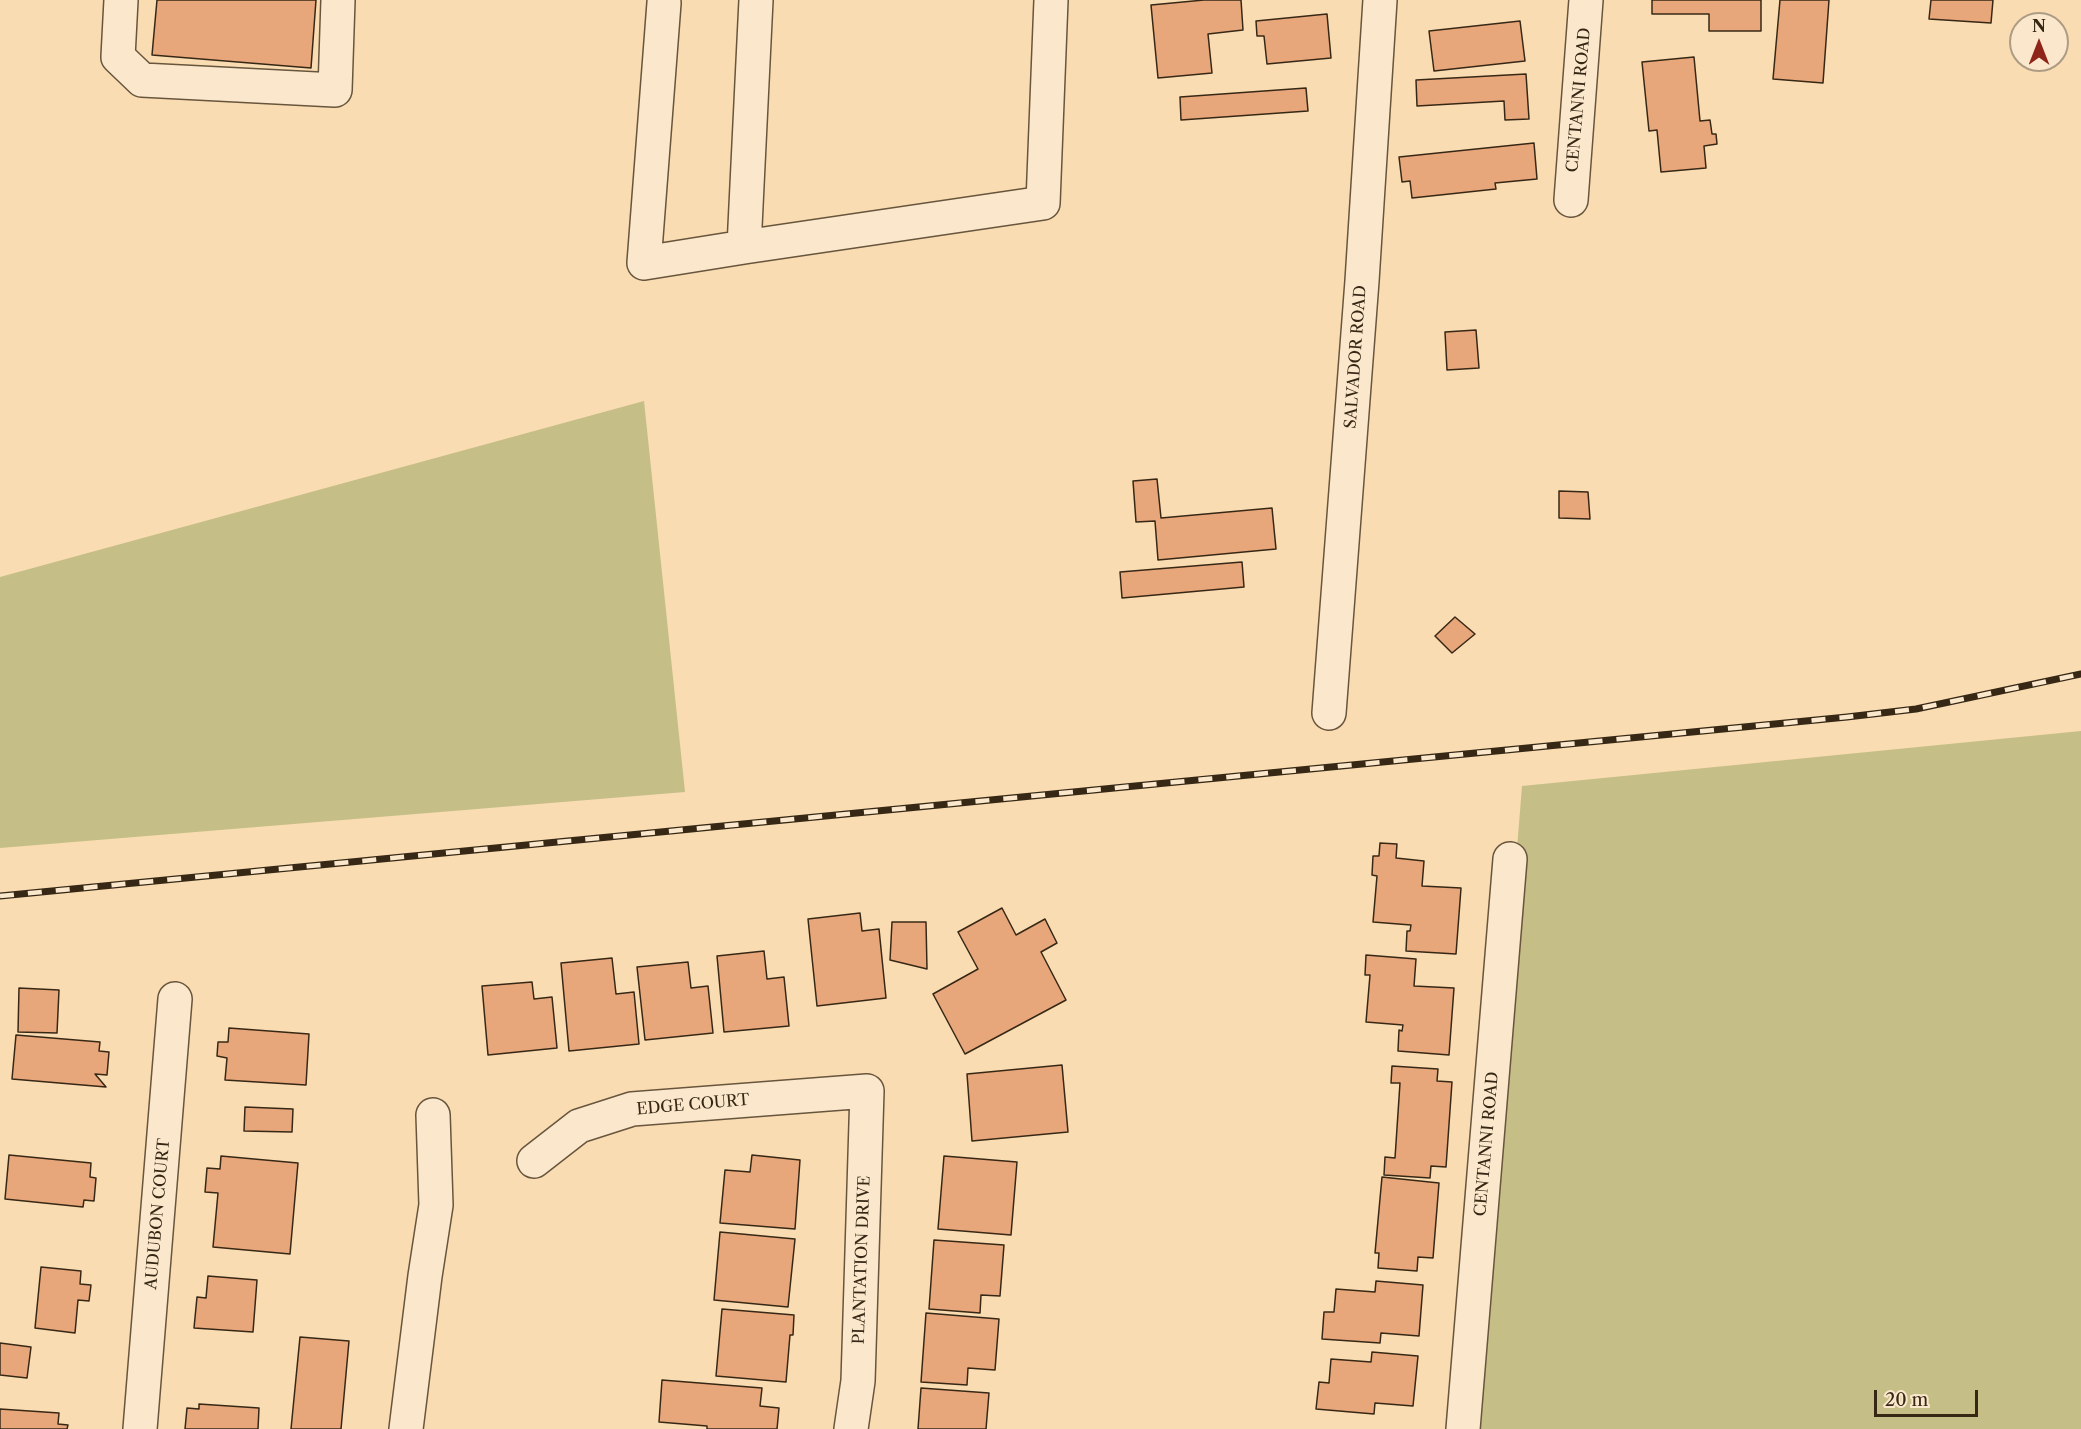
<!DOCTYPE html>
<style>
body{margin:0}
#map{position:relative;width:2081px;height:1429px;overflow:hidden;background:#f9dcb1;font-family:"Libre Caslon Text",serif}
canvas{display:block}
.north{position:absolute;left:2009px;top:12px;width:60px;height:60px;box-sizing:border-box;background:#fbe8cc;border:2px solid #ad9b83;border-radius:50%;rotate:0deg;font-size:16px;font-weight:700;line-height:24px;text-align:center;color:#372816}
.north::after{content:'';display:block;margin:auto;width:21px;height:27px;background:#8f2418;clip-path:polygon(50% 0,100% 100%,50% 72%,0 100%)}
.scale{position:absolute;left:1874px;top:1390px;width:104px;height:27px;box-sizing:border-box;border:3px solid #372816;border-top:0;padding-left:8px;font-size:18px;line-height:21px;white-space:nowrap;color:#372816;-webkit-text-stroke:4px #fbe8cc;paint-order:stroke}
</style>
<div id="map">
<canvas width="2081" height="1429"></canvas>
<div class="north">N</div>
<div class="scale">20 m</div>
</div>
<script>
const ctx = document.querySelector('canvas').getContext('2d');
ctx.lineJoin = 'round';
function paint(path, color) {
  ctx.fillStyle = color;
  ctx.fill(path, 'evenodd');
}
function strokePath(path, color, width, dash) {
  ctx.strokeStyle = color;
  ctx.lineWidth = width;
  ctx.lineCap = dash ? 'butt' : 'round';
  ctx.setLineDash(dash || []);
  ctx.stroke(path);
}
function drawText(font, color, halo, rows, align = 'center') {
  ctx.font = font + ' "Libre Caslon Text",serif';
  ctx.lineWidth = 6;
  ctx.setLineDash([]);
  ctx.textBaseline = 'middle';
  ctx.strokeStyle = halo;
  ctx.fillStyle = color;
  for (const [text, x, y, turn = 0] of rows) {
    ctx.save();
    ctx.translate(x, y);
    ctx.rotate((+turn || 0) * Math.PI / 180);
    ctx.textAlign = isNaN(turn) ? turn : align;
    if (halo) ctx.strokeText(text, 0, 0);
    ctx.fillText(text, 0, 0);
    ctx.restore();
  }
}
paint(new Path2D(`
 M644,401l41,391 -685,56v-271z
 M2081,731v698h-610l51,-643z`), '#c5be87');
const building = new Path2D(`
 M157,0h159l-5,68 -159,-13z
 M1204,0h37l2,30 -35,4 4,39 -54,5 -7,-73z
 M1652,0h109v31h-52v-17h-57z
 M1780,0h49l-6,83 -50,-4z
 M1931,0h62l-2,23 -62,-4z
 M1327,14l4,44 -64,6 -3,-28h-7l-1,-15z
 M1520,21l5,40 -91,10 -5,-40z
 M1694,57l6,64 10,-1 2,14h4l1,10 -13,2 2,22 -45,4 -4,-42 -8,1 -7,-69z
 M1526,74l3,45 -24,1 -1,-19 -87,5 -1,-26z
 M1306,88l2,23 -127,9 -1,-23z
 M1534,143l3,36 -42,4 1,6 -84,9 -2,-17 -8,1 -3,-25z
 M1476,330l3,38 -32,2 -2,-38z
 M1157,479l4,39 111,-10 4,41 -118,11 -3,-39 -19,1 -3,-41z
 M1559,491l29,1 2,27 -31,-1z
 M1242,562l2,25 -122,11 -2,-26z
 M1455,617l20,17 -23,19 -17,-17z
 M1380,843l17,1 -1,14 28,3 -2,25 39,2 -5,66 -50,-3 1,-20h3l1,-6 -38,-3 4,-46 -5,-1 1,-19h6z
 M1002,908l14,27 29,-16 12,24 -16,9 25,48 -101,54 -32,-60 45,-25 -20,-37z
 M860,913l2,18 17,-2 7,69 -69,8 -9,-87z
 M892,922h34l1,47 -37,-9z
 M764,951l3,28 17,-2 5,49 -65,6 -7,-76z
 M1366,955l50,4 -2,27 40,2 -5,67 -51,-4 1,-21 3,1 1,-6 -37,-3 4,-47h-5z
 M612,958l4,36 18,-2 5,52 -70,7 -8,-88z
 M688,962l3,26 17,-2 5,47 -68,7 -8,-73z
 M532,982l2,17 18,-2 5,51 -69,7 -6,-69z
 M19,988l40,2 -2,43 -39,-1z
 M229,1028l80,6 -3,51 -81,-5 2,-22 -10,-2 1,-14h10z
 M16,1035l84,7 -1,9 10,1 -2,23 -12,-1 11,13 -94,-8z
 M1062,1065l6,67 -96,9 -5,-67z
 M1392,1066l46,3 -1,12 15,1 -6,85 -15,-1 -1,12 -46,-3 1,-18 10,1 5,-75h-9z
 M245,1107l48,2 -1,23 -48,-1z
 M9,1155l82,8 -1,14 6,1 -2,23 -10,-1 -1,7 -78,-8z
 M752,1155l48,5 -5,69 -75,-6 5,-53 25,2z
 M221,1156l77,7 -8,91 -77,-7 5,-54 -13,-1 2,-24 13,1z
 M944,1156l73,6 -6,73 -73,-6z
 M1382,1177l57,6 -6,75 -15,-1 -1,14 -39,-3 1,-15h-4z
 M720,1232l75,7 -7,68 -74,-7z
 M934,1240l70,5 -4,51 -19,-1 -1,18 -51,-4z
 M41,1267l40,4 -1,13 11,1 -2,16 -11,-1 -3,33 -40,-5z
 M208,1276l49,4 -4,52 -59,-4 3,-31 9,1z
 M1376,1281l47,4 -4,51 -38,-3 -1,10 -58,-4 2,-27h10l2,-23 39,3z
 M722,1309l72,6 -1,20h-3l-4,47 -70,-6z
 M926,1313l73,6 -4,51 -27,-2 -1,17 -46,-3z
 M300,1337l49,4 -8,88h-50z
 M0,1343l31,4 -4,31 -27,-3z
 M1372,1352l46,4 -5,50 -38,-3 -1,11 -58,-5 3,-27 10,1 2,-24 40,3z
 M662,1380l100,8 -2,18 19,2 -2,21h-70v-3l-48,-4z
 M921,1388l68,5 -3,36h-68z
 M199,1404l60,4 -1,21h-73l2,-21 12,1z
 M0,1409l59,4 -1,11 10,1 -1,4h-67z`);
paint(building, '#e8a67b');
strokePath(building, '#372816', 1.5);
const minor = new Path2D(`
 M121,0l-3,57 24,23 193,10 3,-90
 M756,0l-12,247 299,-44 8,-203
 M664,3l-20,260 100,-16
 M1571,200l15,-200
 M1329,713l33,-432 18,-281
 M534,1161l45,-35 53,-17 235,-18 -9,290 -7,48
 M140,1429l35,-430
 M406,1429l19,-153 11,-71 -3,-90
 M1463,1429l47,-570`);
strokePath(minor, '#68553d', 36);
strokePath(minor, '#fbe8cc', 33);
const rail = new Path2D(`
 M0,896l1847,-179 69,-8 165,-35`);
strokePath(rail, '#372816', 7);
strokePath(rail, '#fbe8cc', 4.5, [14]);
drawText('16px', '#372816', '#fbe8cc', [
 ["CENTANNI ROAD",1579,100,-85],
 ["SALVADOR ROAD",1356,357,-86],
 ["EDGE COURT",693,1105,-5],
 ["CENTANNI ROAD",1487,1144,-85],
 ["AUDUBON COURT",158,1214,-85],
 ["PLANTATION DRIVE",862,1260,-88]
]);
</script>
